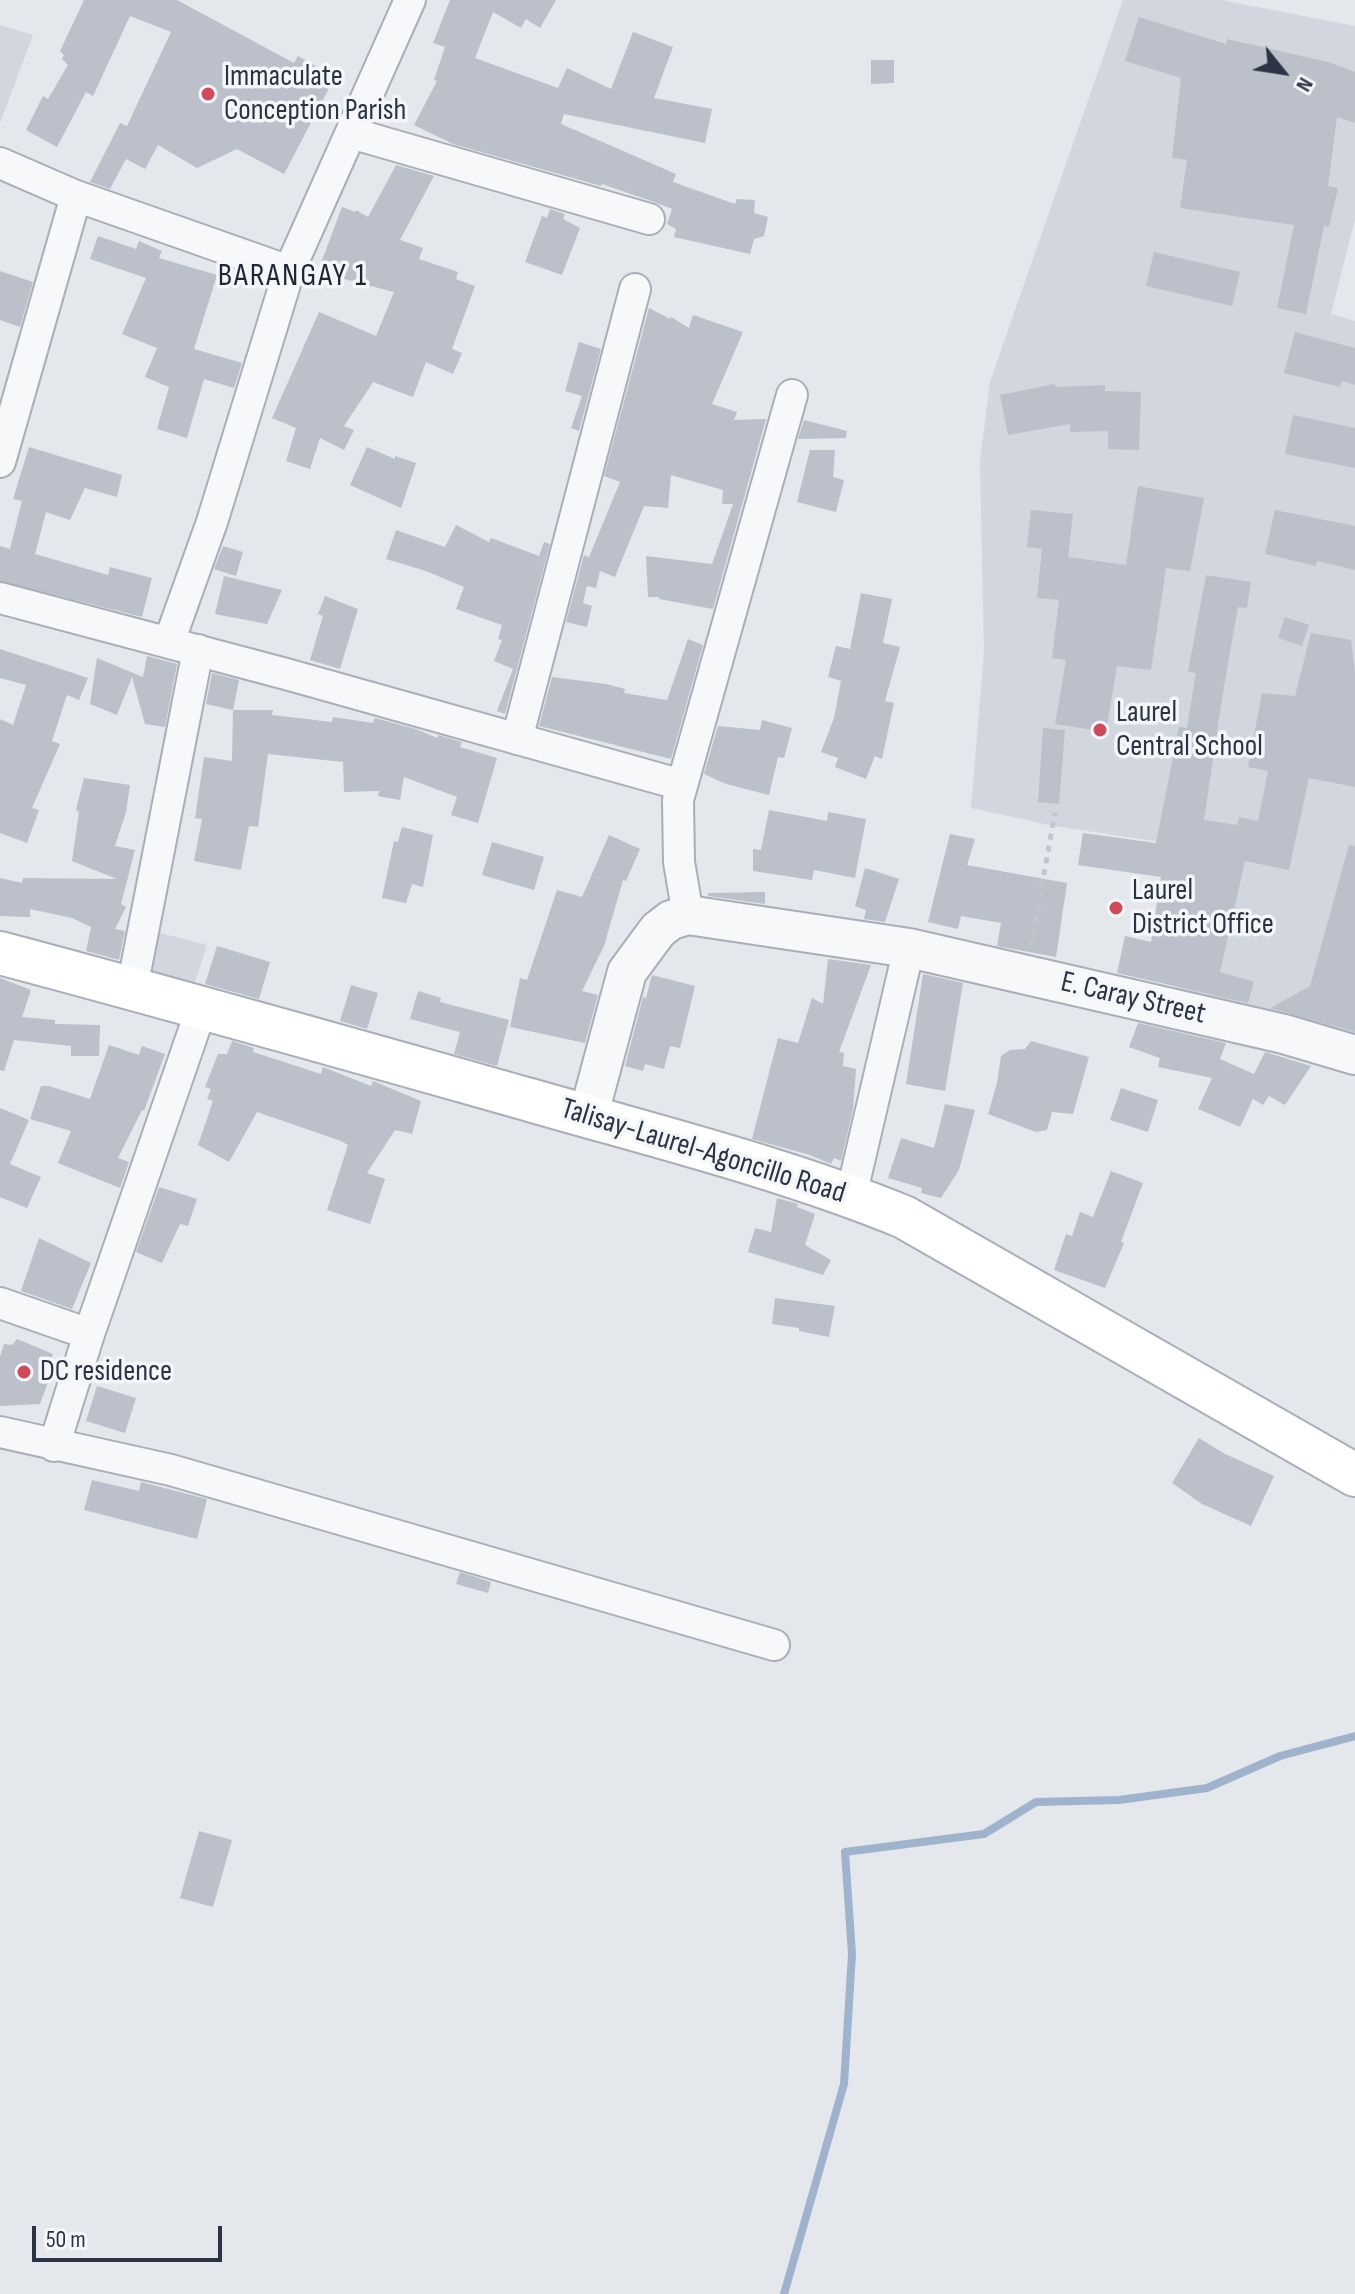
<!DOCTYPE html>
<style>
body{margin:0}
#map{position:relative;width:1355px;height:2294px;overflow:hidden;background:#e4e7ec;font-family:"Sofia Sans Condensed",sans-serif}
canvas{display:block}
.north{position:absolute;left:1243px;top:32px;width:80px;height:80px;-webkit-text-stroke:6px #f4f6f9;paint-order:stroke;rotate:120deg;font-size:22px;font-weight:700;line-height:32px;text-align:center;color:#2b3445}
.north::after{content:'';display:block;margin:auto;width:28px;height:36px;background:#2b3445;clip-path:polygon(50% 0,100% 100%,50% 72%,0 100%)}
.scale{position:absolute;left:32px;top:2226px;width:190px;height:36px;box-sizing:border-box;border:4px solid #2b3445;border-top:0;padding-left:10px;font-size:24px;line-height:28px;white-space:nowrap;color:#2b3445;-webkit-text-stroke:6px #f4f6f9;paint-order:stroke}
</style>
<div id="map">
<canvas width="1355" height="2294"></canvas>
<div class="north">N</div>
<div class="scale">50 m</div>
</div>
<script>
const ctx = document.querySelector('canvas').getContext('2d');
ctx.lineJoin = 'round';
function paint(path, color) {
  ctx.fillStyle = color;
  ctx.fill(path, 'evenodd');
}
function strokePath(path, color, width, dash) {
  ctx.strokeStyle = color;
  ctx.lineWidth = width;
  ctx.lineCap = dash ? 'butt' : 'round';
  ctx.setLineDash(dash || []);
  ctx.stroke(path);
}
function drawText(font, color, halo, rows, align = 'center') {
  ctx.font = font + ' "Sofia Sans Condensed",sans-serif';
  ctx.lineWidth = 7;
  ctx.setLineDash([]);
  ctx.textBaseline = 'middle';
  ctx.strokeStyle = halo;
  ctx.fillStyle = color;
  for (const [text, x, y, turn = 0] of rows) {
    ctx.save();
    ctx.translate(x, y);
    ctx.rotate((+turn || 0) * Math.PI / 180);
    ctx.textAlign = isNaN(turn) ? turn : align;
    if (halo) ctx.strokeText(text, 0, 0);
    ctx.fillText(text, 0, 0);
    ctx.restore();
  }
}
paint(new Path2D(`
 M1123,0h98l134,26v193l-24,95 24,7v722l-180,-47 26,-148 -147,-22 -83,-18 13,-156 -4,-190 10,-80z
 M0,25l33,10 -33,88z
 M156,932l51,13 -14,43 -50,-11z`), '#d2d6de');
strokePath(new Path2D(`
 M784,2294l60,-210 8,-130 -7,-102 139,-18 52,-32 83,-2 88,-12 73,-32 75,-20`), '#9fb4cc', 8);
paint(new Path2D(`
 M84,0h93l117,63 4,-7 37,21 -51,97 -47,-25 -40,19 -39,-23 -13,24 -19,-10 -16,30 -20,-7 30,-59 7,3 44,-94 -41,-16 -37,80 -7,-4 -29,55 -31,-17 17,-34 5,3 20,-34 -6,-6 2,-4 -4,-4z
 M450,0h106l-16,28 -14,-9 -5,9 -28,-16 -18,46 83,30 9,-20 44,21 22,-57 40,15 -19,51 58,11 -7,34 -141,-29 -3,10 115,50 -3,8 62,22 2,-5 18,1 -1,13 14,4 -4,19 -10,3 -4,15 -76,-17 2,-8 -9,-5 5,-15 -18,-7 -52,-18 -1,2 -148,-42 -39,-19 23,-44 -3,-1 11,-33 -12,-4z
 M1139,17l87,27 1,-5 101,23 27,10v51l-18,-6 -9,69 10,2 -9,39 -5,-1 -18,88 -29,-6 17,-83 -114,-17 7,-48 -15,-2 9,-80 -56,-17z
 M871,60h23v23l-23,1z
 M396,165l38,11 -34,64 23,8 -4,11 39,13 -2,7 19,7 -23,63 10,4 -9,21 -27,-12 -13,35 -40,-15 -29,44 10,4 -10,20 -24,-12 -10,31 -24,-8 10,-33 -24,-10 47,-106 57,24 18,-44 -73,-19 3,-9 -3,-1 21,-56 13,5 1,-2 12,7z
 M550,209l15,5 -2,5 17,9 -18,47 -37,-13 17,-46 5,2z
 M98,236l38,13 3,-8 23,10 -3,7 58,17 -23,74 48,14 -8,25 -30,-9 -17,59 -30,-9 12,-42 -24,-10 12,-29 -35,-14 24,-56 -56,-19z
 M1154,252l86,20 -8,34 -86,-20z
 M0,271l33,11 -13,45 -20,-7z
 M649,308l21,11 1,-2 18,11 4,-13 50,17 -31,72 25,8 -3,8 32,-1 -53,190 -54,-10v-2h-11l-2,-41 66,8 21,-60h-11l1,-14 -52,-15 -3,33 -24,-2 -29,71 -15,-6 -4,17 -9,-2 -4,17 9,3 -5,21 -21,-5 18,-67 5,2 31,-75 -16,-6z
 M1295,332l60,16v37l-13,-4 -2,6 -56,-14z
 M579,342l22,7 -22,82 -8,-3 11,-32 -17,-5z
 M1055,384v3l50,-2v6l36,1 -2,58 -31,-1v-18l-38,1v-8l-62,11 -8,-40z
 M1293,415l62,13v40l-70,-14z
 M804,420l43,11 -1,7 -48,1z
 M29,447l93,28 -5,22 -32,-9 -15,32 -24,-8 -11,42 73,21 2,-8 42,11 -10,39 -142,-36v-35l10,3 12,-48 -9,-2z
 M367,447l28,12v-3l21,7 -15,45 -51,-23z
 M810,450h25l-2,27 11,3 -8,32 -39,-10z
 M1138,486l66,12 -14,73 -24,-3 -15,102 -34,-4 -11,66 -51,-8 11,-64 -14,-2 7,-58 -22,-2 5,-49 -15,-2 4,-37 42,4 -5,43 58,8z
 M1275,510l80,16v44l-38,-9 -1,5 -51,-12z
 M456,525l33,17 2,-4 48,18 5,-14 6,2 -45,170 -8,-3 16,-42 -19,-8 8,-21 -4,-1 4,-14 -46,-16 8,-22 -38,-16 -40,-12 10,-29 49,17z
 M223,546l20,6 -7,24 -22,-7z
 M1206,575l45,7 -4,26 -9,-1 -15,85 -19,128 33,5 2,-8 19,4 10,-50 -20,-4 14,-74 33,3 16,-63 40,7 4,32v115l-46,-9 -20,92 -44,-9 -25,111 34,10 -6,21 -131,-30 8,-37 26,6 10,-65 -83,-12 5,-32 73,10 23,-116 8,1 9,-55 -8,-1z
 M224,576l58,14 -15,34 -52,-10z
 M861,593l31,6 -9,44 17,4 -15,54 9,2 -12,56 -7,-3 -9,23 -31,-12 3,-9 -17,-6 13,-34 7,-37 -13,-4 8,-31 14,3z
 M325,596l33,13 -18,60 -30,-9 13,-44 -5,-2z
 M1285,617l24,8 -7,21 -24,-8z
 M688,639l15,6 -32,114 -132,-33 13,-49 54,7 19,5 -1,4 43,7z
 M0,649l88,29 -9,22 -12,-5 -15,46 8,3 -28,64 7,2 -12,33 -27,-10v-114l13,6 13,-40 -26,-7z
 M147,656l30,8 -12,63 -20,-3 -13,-47 -15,38 -27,-11 7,-46 46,19z
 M212,673l27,7 -6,30 -27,-6z
 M233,710h40l-1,5 60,7 1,-5 40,6 2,-5 41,11 21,9 1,-3 24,7 -2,5 37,11 -19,65 -27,-8 6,-18 -53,-20 -4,23 -22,-4 1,-5 -35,1 -1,-30 -75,-8 -10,73 -9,-1 -8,44 -47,-9 8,-42 -7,-1 9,-61 28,4z
 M762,720l30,8 -8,30 -6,-1 -9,38 -43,-11 -22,-10 14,-48 42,4z
 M1043,728l22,2 -6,74 -21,-2z
 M84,778l46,7 -4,27 -11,34 20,4 -14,54 5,3 -11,22 10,2 -6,29 -33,-9 5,-24 -19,-9 -42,-9v8l-30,-1v-38l22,5 1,-5 94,1 -45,-18 7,-49 -3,-2z
 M769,810l58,11 1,-9 38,7 -11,59 -41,-8 -2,10 -59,-9v-22l8,1z
 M402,827l31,8 -10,52 -11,-3 -6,19 -24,-5 12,-57 4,1z
 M950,834l25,5 -8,26 100,18 -11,74 -59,-11 4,-23 -40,-7 -3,13 -30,-7z
 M609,835l31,14 -14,32 -3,-1 -19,66 -22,45 16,4 -13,48 -75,-16 10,-49 7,2 30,-90 25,7z
 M492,842l52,15 -10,33 -52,-15z
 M1349,845l6,1v186l-85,-24 40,-22z
 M865,868l34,11 -14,43 -21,-3 2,-9 -11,-4z
 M765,892v12l-57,-8v-3z
 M217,946l53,16 -11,37 -54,-15z
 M828,959l43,6 -32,87 5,1 -1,13 13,3 -3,41 -12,51 -7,-3 -3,6 -21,-9 -58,-16 26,-101 20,5 14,-45 11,6z
 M923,974l40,9 -18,108 -39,-7z
 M652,975l43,11 -15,62 -10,-2 -6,23 -19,-5 -2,7 -18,-5 18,-69 3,1z
 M0,978l31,12 -9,27 33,3v4l45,1 -1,31h-28v-10l-57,-6 -10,31 -4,-1z
 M351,985l27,8 -11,36 -27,-8z
 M418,991l23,7 -1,4 69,18 -12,46 -43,-12 6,-22 -50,-13z
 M1138,1023l88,20 -6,16 34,15 11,-22 46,14 -26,39 -16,-9 -6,9 -10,-6 -13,28 -42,-18 14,-31 -54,-11 2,-9 -31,-11z
 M232,1041l22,7 -1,4 68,22 2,-7 48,19 2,-5 48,20 -9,33 -17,-4 -28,43 18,6 -15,45 -43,-14 21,-65 -7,-4 -84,-29 -28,50 -31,-17 15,-44 -6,-2 4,-10 -6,-2 13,-33h9z
 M1031,1041l58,16 -16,57 -21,-2 -5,18 -11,2 -48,-18 9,-31 4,-27 9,-6 15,-1z
 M109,1045l30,10 3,-9 23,8 -21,57 -2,-1 -24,48 11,4 -9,26 -62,-25 13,-32 -41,-12 11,-33h8l41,13z
 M1121,1088l37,12 -10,32 -38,-12z
 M945,1104l30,6 -16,60 -18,28 -20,-5 1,-5 -34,-10 13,-40 33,10z
 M0,1108l29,12 -19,44 31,13 -14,31 -27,-11z
 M1111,1171l32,12 -22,59 3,1 -19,45 -51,-18 12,-36 6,2 8,-24 13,5z
 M159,1187l38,12 -9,27 -8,-2 -18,39 -26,-11z
 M777,1198l21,6 -1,3 18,7 -10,31 26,15 -8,15 -75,-23 7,-24 16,4z
 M39,1238l52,25 -19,46 -51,-18z
 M775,1298l60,8 -6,31 -30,-6v-3l-27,-4z
 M17,1339l36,15 -7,16 5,4 -11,30 -40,2v-49l4,-13 8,1z
 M97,1386l39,12 -11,35 -39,-12z
 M1199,1438l26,16 49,22 -23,50 -49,-22 -30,-21z
 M92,1480l47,11 2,-9 66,17 -10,40 -113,-29z
 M460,1572l31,10 -3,11 -32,-9z
 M199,1831l33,9 -19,67 -33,-9z`), '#bbc0ca');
const minor = new Path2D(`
 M351,133l298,86
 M0,163l76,33 213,75
 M0,462l76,-266
 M0,598l286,76 396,111
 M169,642l43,-120 77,-251 121,-271
 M517,739l118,-450
 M688,915l-9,-53 -1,-62 114,-405
 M132,988l66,-338
 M851,1196l58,-248
 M0,1303l89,31
 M0,1432l171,38 603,175
 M54,1446l35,-112 113,-327`);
const tertiary = new Path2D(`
 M588,1117l39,-145 31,-42 13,-10 17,-5 221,33 375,86 71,21`);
const secondary = new Path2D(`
 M0,953c177,47 353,97 530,147 125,36 254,68 374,117l451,258`);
strokePath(minor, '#a9aeb7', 34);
strokePath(tertiary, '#a9aeb7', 42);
strokePath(secondary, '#a9aeb7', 46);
strokePath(new Path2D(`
 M1031,946l24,-133`), '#c2c5cb', 5, [6, 6]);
strokePath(minor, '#f7f8fa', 30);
strokePath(tertiary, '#f7f8fa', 38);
strokePath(secondary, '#fff', 42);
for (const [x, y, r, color] of [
 [208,94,8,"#d1495b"],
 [1100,730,8,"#d1495b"],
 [1116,908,8,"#d1495b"],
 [24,1372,8,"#d1495b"]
]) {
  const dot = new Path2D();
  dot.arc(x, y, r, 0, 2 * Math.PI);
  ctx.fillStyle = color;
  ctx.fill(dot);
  strokePath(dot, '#f4f6f9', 3);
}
drawText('30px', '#2b3445', '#f4f6f9', [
 ["Immaculate",224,77],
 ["Conception Parish",224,111],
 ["Laurel",1116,713],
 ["Central School",1116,747],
 ["Laurel",1132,891],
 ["District Office",1132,925],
 ["DC residence",40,1372]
], 'left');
drawText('30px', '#2b3445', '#f4f6f9', [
 ["E. Caray Street",1133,999,13],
 ["Talisay-Laurel-Agoncillo Road",703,1152,17]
]);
ctx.letterSpacing = '2px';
drawText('32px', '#1d2536', '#f4f6f9', [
 ["BARANGAY 1",293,277]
]);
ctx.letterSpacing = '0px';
</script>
